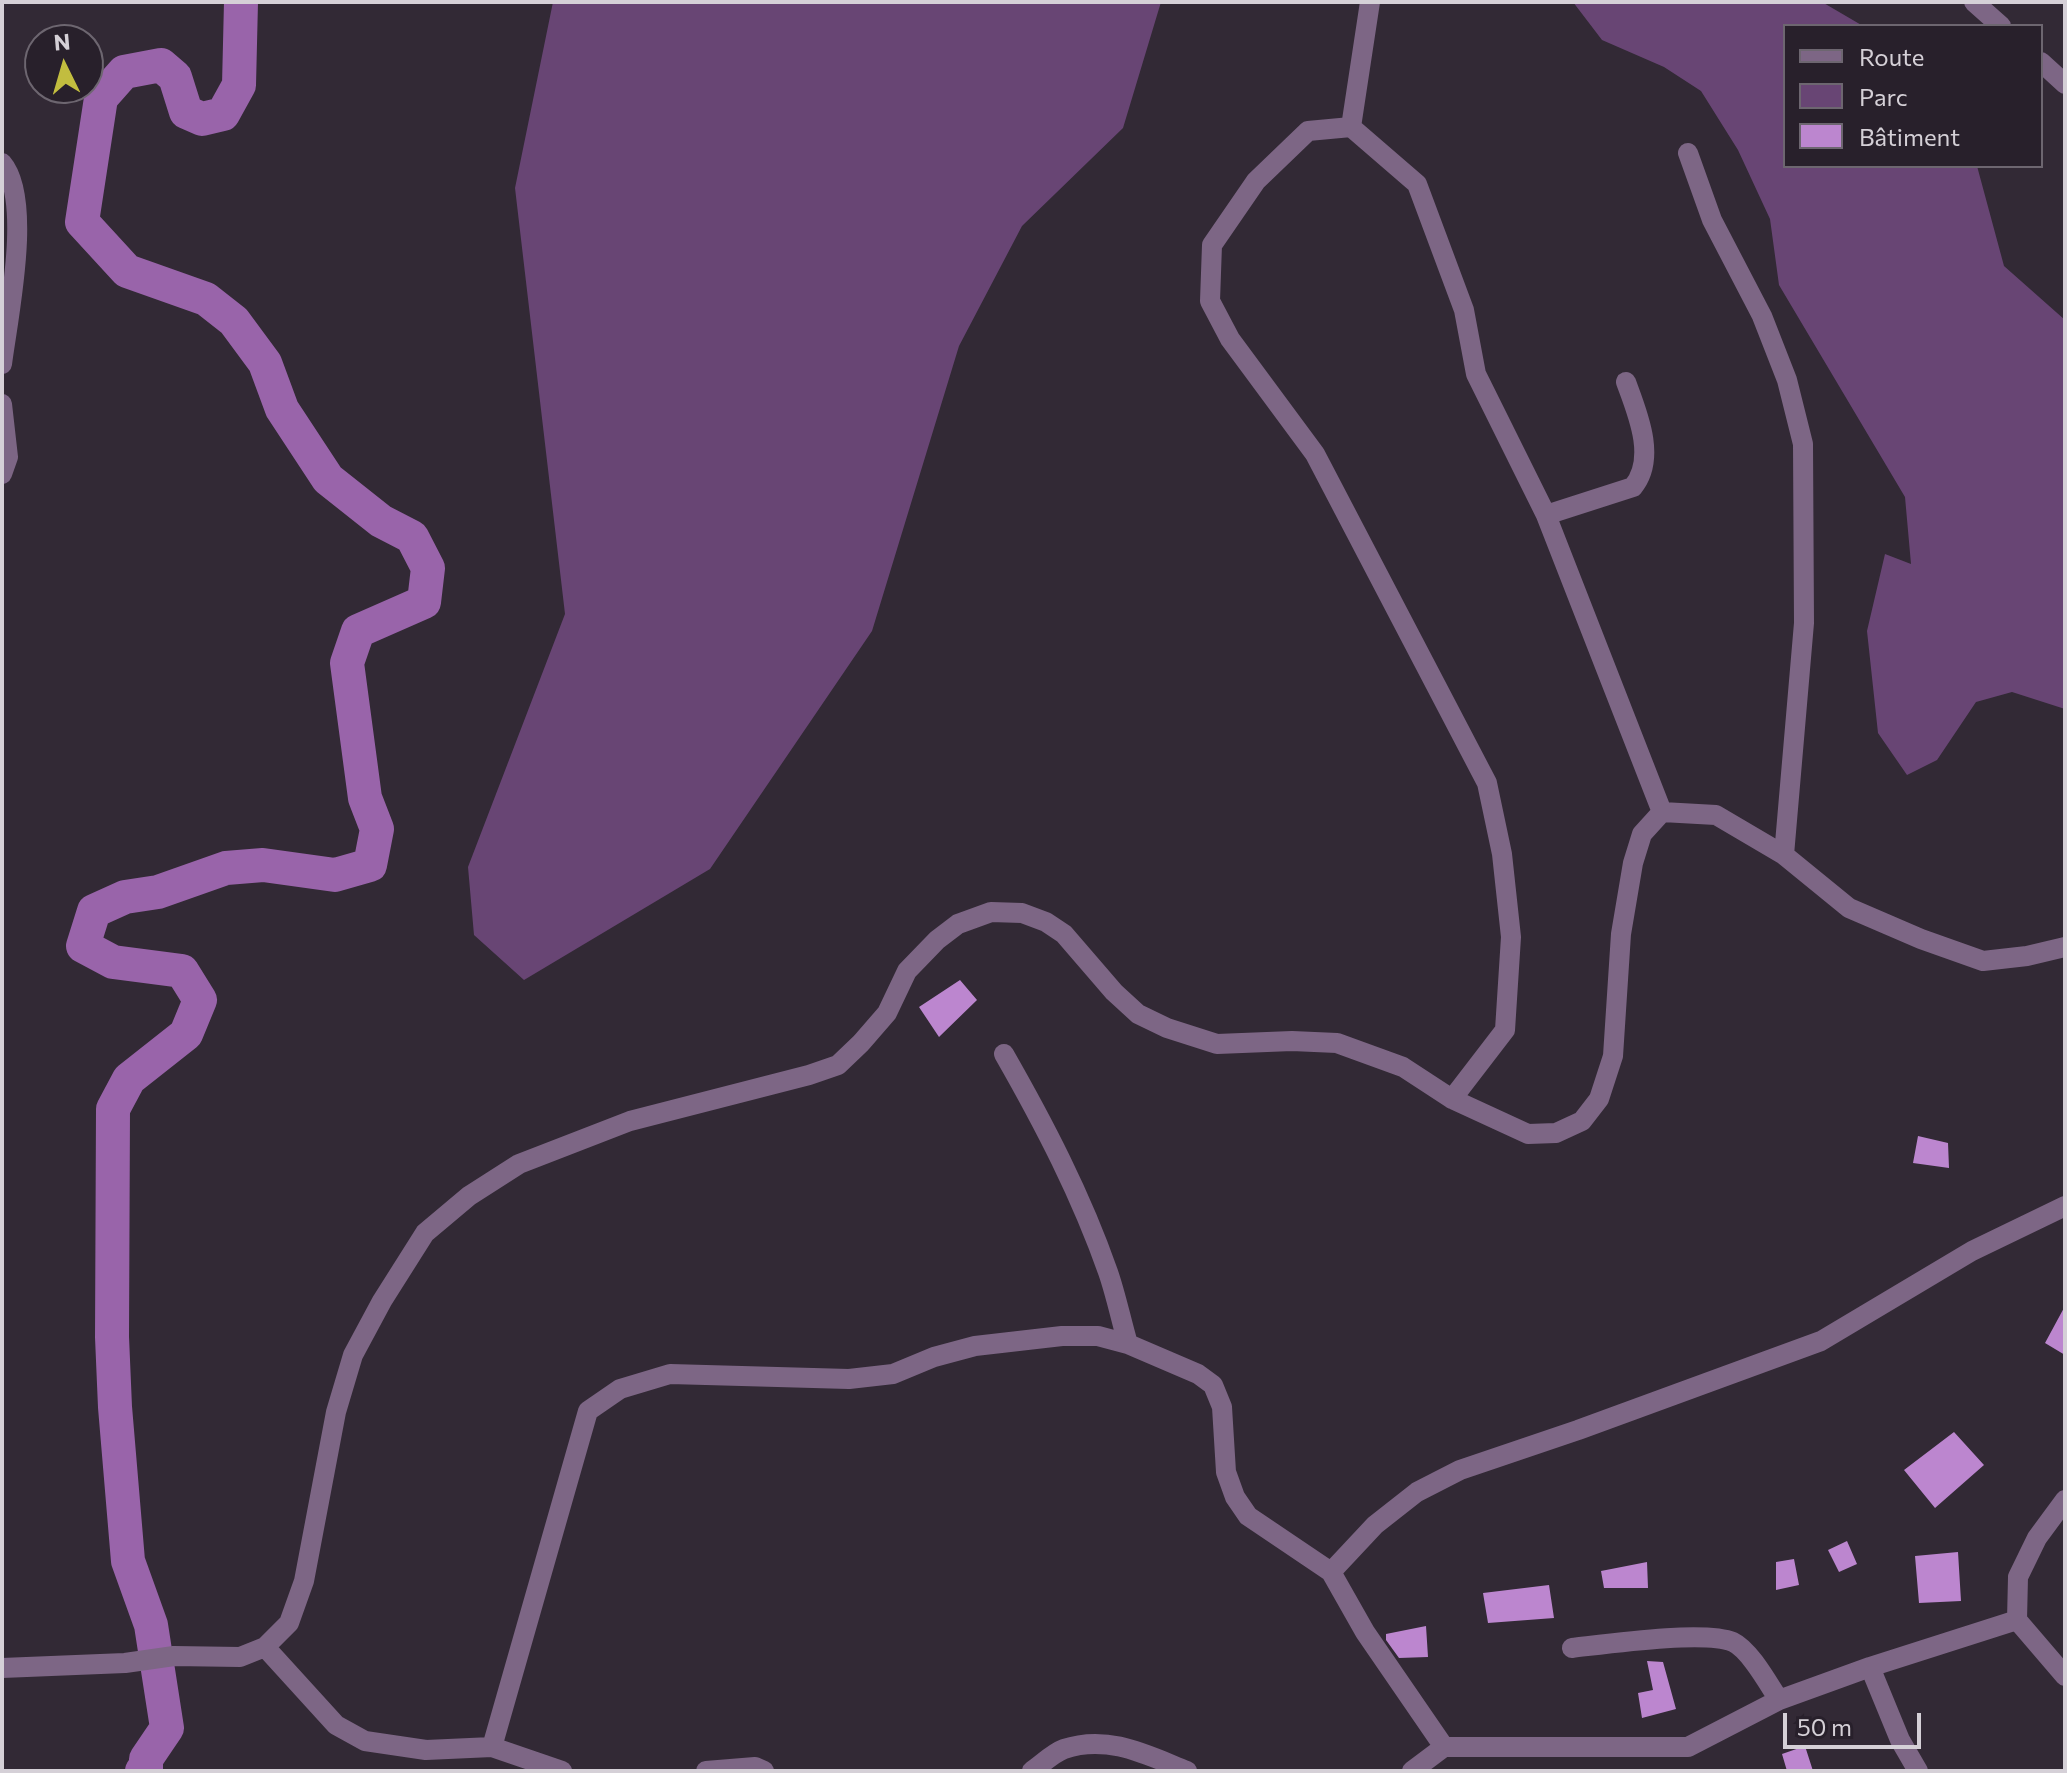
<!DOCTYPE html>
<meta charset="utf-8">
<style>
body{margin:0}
#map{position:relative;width:2067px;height:1773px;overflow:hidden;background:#322935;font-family:Commissioner,sans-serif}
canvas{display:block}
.frame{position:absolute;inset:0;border:4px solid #d5d0d7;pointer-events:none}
.legend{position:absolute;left:1783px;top:24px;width:260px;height:144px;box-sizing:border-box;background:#28202b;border:2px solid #6d6670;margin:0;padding:10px 14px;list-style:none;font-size:24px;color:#d5d0d7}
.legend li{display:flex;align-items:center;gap:16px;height:40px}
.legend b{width:40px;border:2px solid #6d6670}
.north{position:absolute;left:24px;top:24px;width:80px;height:80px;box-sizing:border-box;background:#28202b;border:2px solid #6d6670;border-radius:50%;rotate:355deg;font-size:22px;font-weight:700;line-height:32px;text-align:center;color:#d5d0d7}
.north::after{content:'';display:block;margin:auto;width:28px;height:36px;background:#c2bd3f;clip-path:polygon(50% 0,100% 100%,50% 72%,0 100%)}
.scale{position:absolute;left:1783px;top:1713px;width:138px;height:36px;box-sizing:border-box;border:4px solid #d5d0d7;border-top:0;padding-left:10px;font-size:24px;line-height:28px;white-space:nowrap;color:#d5d0d7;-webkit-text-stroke:6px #28202b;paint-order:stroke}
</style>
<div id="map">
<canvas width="2067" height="1773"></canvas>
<div class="frame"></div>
<ul class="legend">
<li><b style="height:10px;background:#7d6685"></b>Route</li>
<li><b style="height:22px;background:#684574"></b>Parc</li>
<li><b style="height:22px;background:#bc86cf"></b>Bâtiment</li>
</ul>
<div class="north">N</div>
<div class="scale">50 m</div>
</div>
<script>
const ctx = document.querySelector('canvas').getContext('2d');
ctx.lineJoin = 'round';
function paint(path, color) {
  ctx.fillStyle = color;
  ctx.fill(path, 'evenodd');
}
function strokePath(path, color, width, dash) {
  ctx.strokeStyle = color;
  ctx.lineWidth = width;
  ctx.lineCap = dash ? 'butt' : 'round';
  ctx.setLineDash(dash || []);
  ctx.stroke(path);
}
paint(new Path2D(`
 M553,2h608l-38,126 -101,98 -63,120 -87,285 -162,238 -186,111 -50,-45 -6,-68 97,-253 -50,-426z
 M1573,2h249l41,24h-78v140h192l27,100 61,54v389l-53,-17 -36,10 -39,58 -30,15 -29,-42 -11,-102 18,-77 26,10 -6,-67 -126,-212 -9,-66 -32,-69 -37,-59 -37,-24 -62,-27z`), '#684574');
strokePath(new Path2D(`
 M142,1771l4,-2v-10l21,-31 -16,-103 -23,-64 -13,-154 -3,-70 1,-228 16,-30 57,-45 14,-34 -18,-29 -69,-9 -30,-16 11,-35 31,-14 33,-5 68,-24 37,-3 72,10 35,-10 7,-36 -12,-31 -18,-135 11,-32 66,-29 4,-34 -16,-31 -31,-16 -53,-42 -46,-70 -17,-46 -31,-42 -28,-22 -79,-28 -45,-49 19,-124 23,-26 37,-7 14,12 11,35 16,7 21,-5 16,-29 2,-83`), '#9964aa', 34);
paint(new Path2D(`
 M960,980l17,20 -38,37 -20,-30z
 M1918,1136l30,7 1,25 -36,-5z
 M2065,1306v49l-20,-12z
 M1954,1432l30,33 -49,43 -31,-38z
 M1847,1541l10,23 -18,8 -11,-22z
 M1958,1552l3,49 -42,2 -4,-47z
 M1794,1559l5,26 -23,5v-28z
 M1647,1562l1,26h-44l-3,-17z
 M1549,1585l5,33 -66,5 -5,-30z
 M1426,1626l2,31 -29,1 -13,-18v-6z
 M1647,1661l16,1 13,47 -34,9 -4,-25 15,-3z
 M1805,1746l8,25h-26l-5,-17z`), '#bc86cf');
strokePath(new Path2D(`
 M1974,2l27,24
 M2041,62l24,22
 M1351,127l19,-125
 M1688,153l24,67 50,96 25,64 16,64 1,179 -20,232
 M2,163c31,36 6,154 0,201
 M2,404l6,53 -6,17
 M1546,515l87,-28c24,-29 4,-75 -7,-105
 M1004,1054c40,70 77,141 104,218 8,23 13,48 20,72
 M1452,1099l53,-69 6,-93 -9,-83 -15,-71 -172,-329 -85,-115 -20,-38 2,-56 44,-64 52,-50 43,-4 66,57 47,126 12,64 70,141 116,297
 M2065,1500l-28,38 -19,39 -1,43 48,56
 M1331,1572l44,-47 42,-33 43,-22 118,-40 243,-89 151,-90 93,-45
 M265,1647l71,78 29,16 61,9 66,-3 70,24
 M1572,1648c35,-4 132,-18 161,-6 17,8 36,43 46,58
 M1870,1667l30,73 18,31
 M2,1668l123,-5 49,-7 66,1 25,-10 24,-24 15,-42 32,-169 17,-57 29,-54 43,-68 44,-37 50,-32 111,-43 179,-46 29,-10 23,-22 26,-30 20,-42 30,-31 21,-16 33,-12 31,1 24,9 18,12 50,58 24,22 29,14 50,16 75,-3 45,2 66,24 49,32 76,35 28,-1 26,-12 17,-22 14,-43 8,-122 12,-71 9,-29 20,-22 54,3 68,40 65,53 72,31 62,22 44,-5 38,-9
 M492,1747l96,-336 32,-22 50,-15 179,5 44,-5 41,-17 41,-11 87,-10h36l30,8 70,30 15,11 9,22 4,65 9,25 13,19 83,56 34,60 79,115
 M706,1771l49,-4 9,4
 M1032,1771c10,-7 21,-18 32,-22 44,-15 83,6 123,22
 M1412,1771l32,-24h244l91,-47 91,-33 147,-47`), '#7d6685', 20);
</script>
